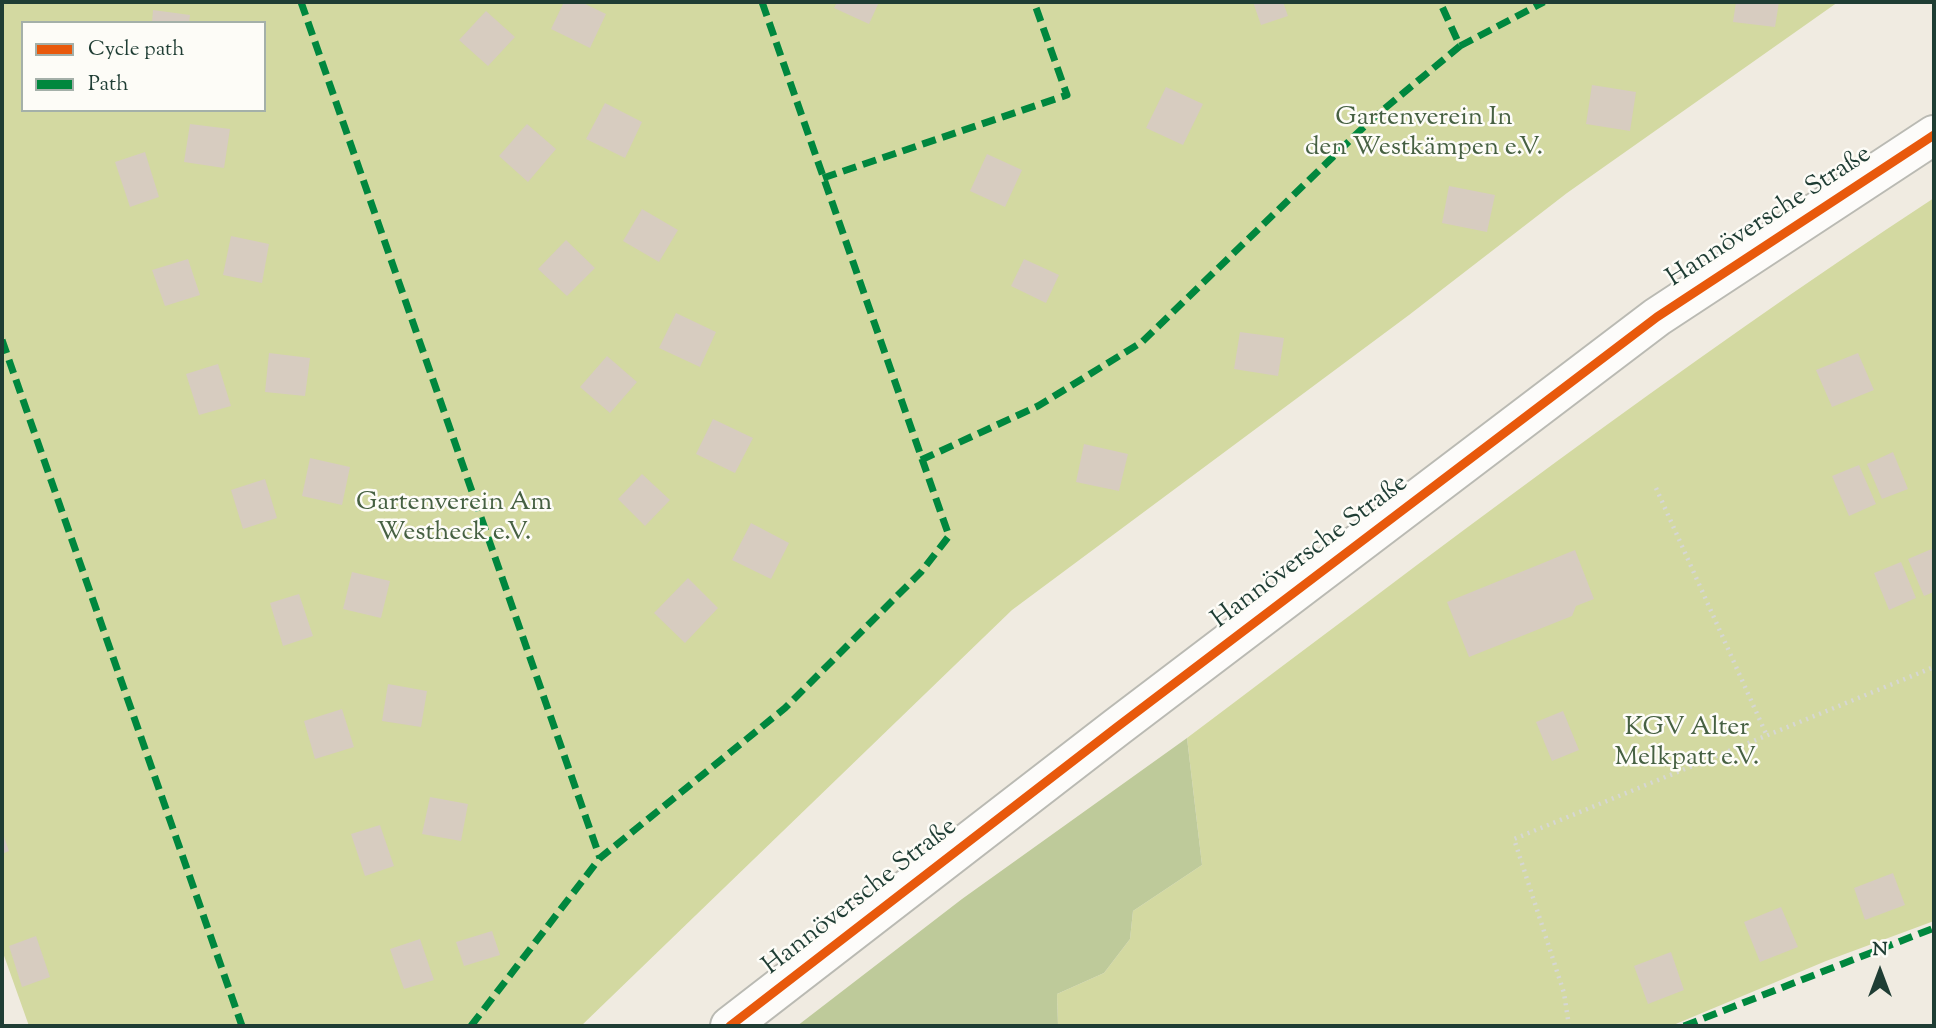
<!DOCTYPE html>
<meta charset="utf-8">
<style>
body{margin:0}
#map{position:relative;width:1936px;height:1028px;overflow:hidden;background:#f0ebe1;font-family:"Sorts Mill Goudy",serif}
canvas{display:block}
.frame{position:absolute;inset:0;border:4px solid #1f3d34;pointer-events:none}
.legend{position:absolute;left:21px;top:21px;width:245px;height:91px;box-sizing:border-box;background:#fdfcf7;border:2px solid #a4b0a9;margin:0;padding:9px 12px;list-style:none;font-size:21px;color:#1f3d34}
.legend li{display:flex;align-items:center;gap:14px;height:35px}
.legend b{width:35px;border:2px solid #a4b0a9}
.north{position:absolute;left:1845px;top:937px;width:70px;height:70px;-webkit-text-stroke:5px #fdfcf7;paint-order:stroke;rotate:0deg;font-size:19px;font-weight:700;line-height:28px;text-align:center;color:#1f3d34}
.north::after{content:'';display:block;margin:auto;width:24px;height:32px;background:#1f3d34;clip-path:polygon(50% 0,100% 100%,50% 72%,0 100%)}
</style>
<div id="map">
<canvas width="1936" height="1028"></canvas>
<div class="frame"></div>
<ul class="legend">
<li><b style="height:9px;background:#e8590c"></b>Cycle path</li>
<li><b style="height:9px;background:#00873e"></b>Path</li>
</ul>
<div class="north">N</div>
</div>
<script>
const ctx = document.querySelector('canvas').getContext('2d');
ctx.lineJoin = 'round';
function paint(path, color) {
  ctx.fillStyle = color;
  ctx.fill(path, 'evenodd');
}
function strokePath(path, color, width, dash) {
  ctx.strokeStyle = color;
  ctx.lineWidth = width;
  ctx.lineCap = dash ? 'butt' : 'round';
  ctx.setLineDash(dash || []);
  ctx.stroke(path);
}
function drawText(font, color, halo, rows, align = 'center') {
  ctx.font = font + ' "Sorts Mill Goudy",serif';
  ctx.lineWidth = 5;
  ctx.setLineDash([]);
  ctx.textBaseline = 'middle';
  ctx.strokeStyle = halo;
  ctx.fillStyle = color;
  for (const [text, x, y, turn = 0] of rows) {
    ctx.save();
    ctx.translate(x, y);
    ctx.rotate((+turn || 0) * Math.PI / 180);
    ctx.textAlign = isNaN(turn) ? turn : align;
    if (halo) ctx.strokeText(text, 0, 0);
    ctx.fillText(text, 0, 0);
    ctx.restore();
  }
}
paint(new Path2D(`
 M2,2h1836l-271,191 -158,122 -397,295 -431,416h-552l-27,-76zM23,23h241v87h-241z
 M1934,198v723l-108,40 -155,65h-613l-1,-32 47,-21 26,-34 3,-28 69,-46 -15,-127c245,-184 490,-372 747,-540z`), '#d3d9a1');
paint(new Path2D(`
 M1187,738l15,127 -69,46 -3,28 -26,34 -47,21 1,32h-261l165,-127z`), '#beca9a');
paint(new Path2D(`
 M564,2h17l25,12 -16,34 -39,-19z
 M837,2h42l-10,22 -35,-16z
 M1253,2h30l5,14 -27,9z
 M1736,2h43l-4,25 -42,-5z
 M153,10l37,5 -1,8h-37z
 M486,11l29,26 -27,29 -29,-26z
 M1592,85l44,7 -6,39 -44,-7z
 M1166,87l37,17 -20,41 -37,-17z
 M605,103l37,19 -17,36 -39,-19z
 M190,124l40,5 -6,39 -40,-6z
 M527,124l29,25 -28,33 -29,-26z
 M145,152l14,45 -29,10 -15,-45z
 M987,154l35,16 -17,37 -35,-16z
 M1449,186l46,9 -8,37 -45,-9z
 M642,209l36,21 -19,32 -36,-21z
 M231,236l38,8 -7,39 -39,-8z
 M566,240l29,28 -28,28 -29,-27z
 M188,259l12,36 -35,11 -13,-36z
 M1024,259l35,16 -13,28 -35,-17z
 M676,313l40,19 -16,35 -41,-19z
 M1240,332l44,6 -6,38 -44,-7z
 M269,353l41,5 -5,38 -40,-4z
 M1858,353l16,37 -42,17 -16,-37z
 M607,356l30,26 -27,31 -30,-26z
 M218,364l13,42 -32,9 -13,-41z
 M713,419l40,19 -18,35 -39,-19z
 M1084,444l44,10 -9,37 -43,-9z
 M1893,452l15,37 -26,10 -15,-35z
 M310,458l40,9 -8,38 -40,-9z
 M1859,465l17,39 -27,12 -17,-40z
 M642,474l28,26 -25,26 -27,-27z
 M265,479l12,39 -34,11 -12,-39z
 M751,523l38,20 -18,36 -39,-19z
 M1934,548v44l-10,4 -16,-37z
 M1575,550l19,49 -18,7 -4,10 -103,41 -22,-55z
 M1901,562l15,36 -27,12 -15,-37z
 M352,572l38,9 -9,37 -38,-9z
 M688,578l30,30 -33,35 -31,-30z
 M299,594l14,42 -30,10 -13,-43z
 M388,684l39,7 -6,36 -39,-6z
 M342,709l12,38 -39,12 -11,-38z
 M1563,711l16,39 -27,11 -16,-39z
 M430,797l38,7 -7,37 -39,-7z
 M380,825l14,41 -29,10 -14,-42z
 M2,831l7,20 -7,3z
 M1893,873l12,32 -40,15 -11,-32z
 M1781,907l17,40 -38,15 -16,-40z
 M492,931l8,24 -36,11 -8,-24z
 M36,936l14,41 -28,10 -13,-41z
 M420,939l14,41 -30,9 -14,-40z
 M1671,952l13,38 -36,14 -14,-38z`), '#d7ccc0');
const secondary = new Path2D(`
 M730,1026l387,-299 540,-410 277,-182`);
strokePath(secondary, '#babab3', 42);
strokePath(new Path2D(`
 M1656,488l111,248
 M1569,1026l-5,-33 -50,-154 420,-172`), '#d6d7d3', 4.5, [2, 5]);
strokePath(secondary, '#fdfcfa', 38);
strokePath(new Path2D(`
 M301,2l299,856
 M1460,46l84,-44
 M823,178l244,-83 -33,-93
 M2,340l240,686
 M921,460l117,-54 104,-64 230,-223 88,-73 -20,-44
 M471,1026l129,-168 185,-150 136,-136 28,-36 -187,-534
 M1684,1026l250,-98`), '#00873e', 7, [14, 7]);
strokePath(new Path2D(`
 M730,1026l387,-299 540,-410 277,-182`), '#e8590c', 9);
drawText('26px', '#466042', '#fdfcf7', [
 ["Gartenverein In",1424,120],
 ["den Westkämpen e.V.",1424,150],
 ["Gartenverein Am",454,505],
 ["Westheck e.V.",454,535],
 ["KGV Alter",1687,730],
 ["Melkpatt e.V.",1687,760]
]);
drawText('26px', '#1f3d34', '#fdfcf7', [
 ["Hannöversche Straße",1770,218,-33],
 ["Hannöversche Straße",1311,553,-37],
 ["Hannöversche Straße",861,898,-38]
]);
</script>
